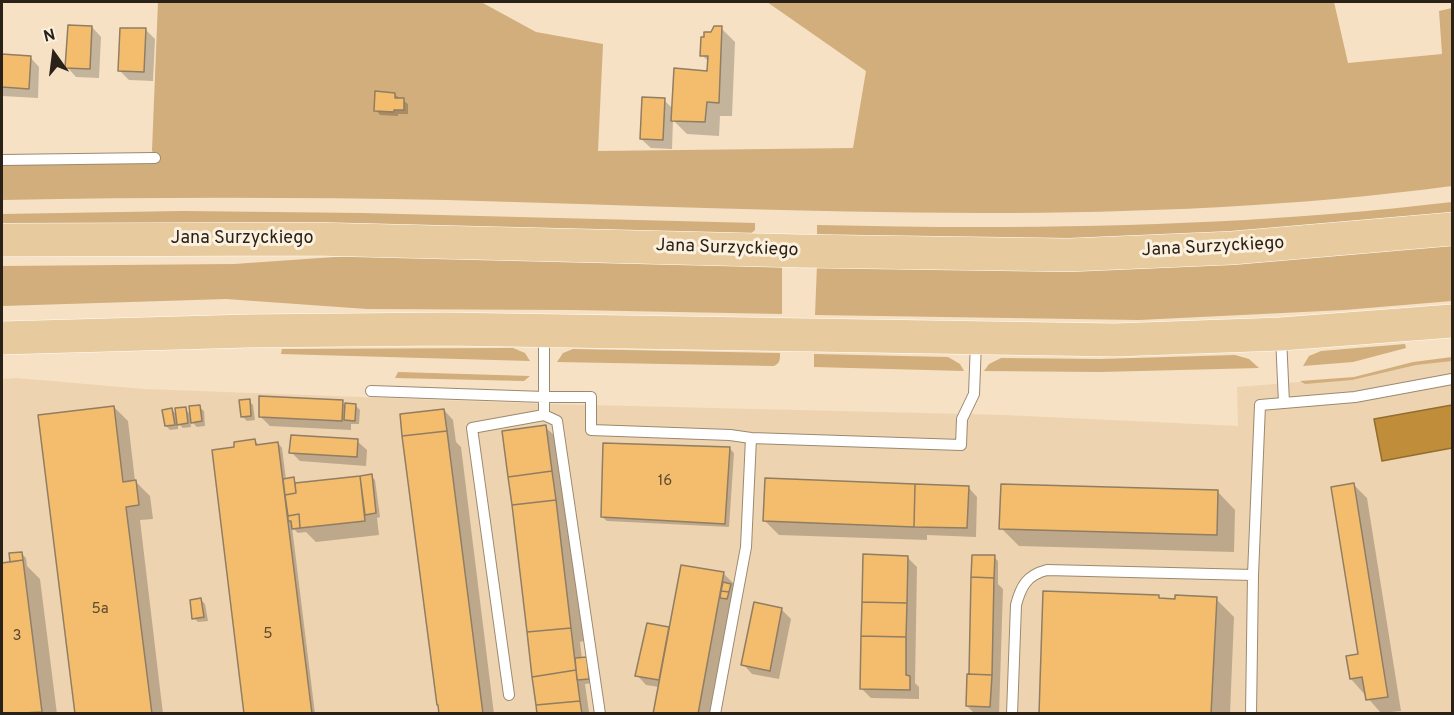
<!DOCTYPE html>
<style>
body{margin:0}
#map{position:relative;width:1454px;height:715px;overflow:hidden;background:#f6e1c4;font-family:Overpass,sans-serif}
canvas{display:block}
.frame{position:absolute;inset:0;border:3px solid #2a2218;pointer-events:none}
.north{position:absolute;left:24px;top:24px;width:60px;height:60px;-webkit-text-stroke:4px #fcf0de;paint-order:stroke;rotate:346deg;font-size:16px;font-weight:700;line-height:24px;text-align:center;color:#2a2218}
.north::after{content:'';display:block;margin:auto;width:21px;height:27px;background:#2a2218;clip-path:polygon(50% 0,100% 100%,50% 72%,0 100%)}
</style>
<div id="map">
<canvas width="1454" height="715"></canvas>
<div class="frame"></div>
<div class="north">N</div>
</div>
<script>
const ctx = document.querySelector('canvas').getContext('2d');
ctx.lineJoin = 'round';
function paint(path, color) {
  ctx.fillStyle = color;
  ctx.fill(path, 'evenodd');
}
function strokePath(path, color, width, dash) {
  ctx.strokeStyle = color;
  ctx.lineWidth = width;
  ctx.lineCap = dash ? 'butt' : 'round';
  ctx.setLineDash(dash || []);
  ctx.stroke(path);
}
function drawText(font, color, halo, rows, align = 'center') {
  ctx.font = font + ' Overpass,sans-serif';
  ctx.lineWidth = 6;
  ctx.setLineDash([]);
  ctx.textBaseline = 'middle';
  ctx.strokeStyle = halo;
  ctx.fillStyle = color;
  for (const [text, x, y, turn = 0] of rows) {
    ctx.save();
    ctx.translate(x, y);
    ctx.rotate((+turn || 0) * Math.PI / 180);
    ctx.textAlign = isNaN(turn) ? turn : align;
    if (halo) ctx.strokeText(text, 0, 0);
    ctx.fillText(text, 0, 0);
    ctx.restore();
  }
}
paint(new Path2D(`
 M1452,359v354l-1450,1v-335l15,-1 127,11 403,15 457,11 234,11 -1,-39 114,-9 68,-15z`), '#edd3b0');
paint(new Path2D(`
 M158,2h323l55,30 67,12 -5,107 255,-3 13,-77 -99,-69h567l14,61 94,-9 -3,-43 13,-3v178c-333,44 -670,23 -1005,14 -149,-3 -297,-3 -445,0v-37l154,1 -4,-14z
 M1452,202v13l-114,12 -281,15 -240,-4v-13c212,5 424,2 635,-23z
 M183,211l179,2 393,10v7l-8,7 -745,-9v-14z
 M1452,242v59l-108,9 -205,10 -324,-5 2,-50z
 M378,254l404,10v50l-209,-4 -206,-1 -141,-10 -224,7v-40l232,-2z
 M1405,344l1,4 -53,14 -50,4 6,-10 12,-5z
 M513,348l12,5 5,8 -249,-7 1,-5z
 M573,349l207,4c0,7 0,10 -6,13l-217,-4 6,-9z
 M814,354l134,3 12,7 4,7 -150,-4z
 M1235,355l14,4 10,9 -159,4 -116,-1 5,-7 12,-6 99,1z
 M1452,357v4l-36,4 -64,15 -47,4 -5,-3 54,-4 59,-15z
 M398,372l132,4 -6,5 -129,-3z`), '#d1ae7c');
const water = new Path2D(`
 M1452,405v43l-70,13 -8,-42z`);
paint(water, '#c08d3b');
strokePath(water, '#936d30', 1.5);
paint(new Path2D(`
 M92,27l9,10 -2,41 -23,-1 -9,-10z
 M721,28l14,14 -3,74h-12l-1,20 -32,-2 -14,-14 -1,29 -21,-1 -10,-9 23,-39 9,9 36,-36v-11l-7,-7z
 M146,30l9,9 -2,42 -24,-1 -10,-10z
 M2,56l28,1 9,10 -1,31 -36,-2z
 M394,94l14,10v10h-10v2l-18,-1 -4,-5z
 M249,401l4,4 2,15 -8,1 -5,-5z
 M342,402l3,3h10l5,5 -1,14h-8v6l-81,-4 -10,-10z
 M114,407l14,14 7,60 15,15 3,23 -13,1 23,194h-87z
 M199,407l5,4 1,15 -8,1 -7,-7 1,7 -8,1 -5,-5v6l-8,1 -4,-4 6,-16 6,6 7,-7 7,7z
 M444,410l9,10 3,22 5,5 33,267h-53z
 M545,427l10,9 10,75 4,5 15,125 -4,1 2,17 4,-1 7,25 -8,1 4,28 2,2h-52z
 M255,441l5,5 18,-3 4,5 4,32 7,-1 5,6 73,-9 4,4 5,37 -3,1 2,17 -63,7 -10,-10 -8,1 -6,-6 23,187h-69l-10,-265z
 M357,441l10,9 -1,16 -66,-5 -9,-9z
 M729,448l5,5 -5,74 -122,-6 -5,-4z
 M1353,484l14,14 34,213 -20,2 -30,-34 9,-24z
 M968,487l9,10 -1,40 -49,-2v5l-148,-5 -14,-14z
 M1217,491l18,19 -1,42 -215,-6 -18,-18z
 M21,553l5,5 1,8 13,13 17,135h-55v-150l9,-1z
 M973,556l21,1 4,4v23l5,5 -4,125h-24l-8,-8 3,-31z
 M907,557l10,10 -2,116 4,4v12l-48,-1 -9,-9z
 M683,567l41,7 18,18 -23,122h-65l5,-27 -13,-2 -9,-10 32,-47 1,2z
 M1216,599l18,18 -4,97h-190z
 M201,600l4,4 3,17 -10,1 -4,-4z
 M755,604l27,6 9,9 -12,60 -27,-5 -9,-10z`), '#0003');
const building = new Path2D(`
 M68,25l24,1 -2,43 -25,-1z
 M714,26h8l-3,77 -12,-1 -2,20 -34,-1 3,-53 33,3 1,-15h-8l1,-19h3v-5h7z
 M120,28h26l-2,44 -26,-1z
 M2,54l29,2 -2,33 -27,-2z
 M375,91l20,2v5h9v12h-10v2l-20,-1z
 M642,97l23,1 -2,42 -23,-1z
 M259,396l84,4 -1,21 -83,-4z
 M250,399l1,17 -10,1 -2,-17z
 M345,403l11,1 -1,17 -11,-1z
 M200,405l2,16 -11,2 -2,-17z
 M114,406l9,76 13,-2 3,25 -13,2 26,207h-77l-37,-299z
 M186,407l2,16 -11,2 -2,-17z
 M172,408l3,17 -10,1 -3,-16z
 M444,409l3,22 -45,5 -2,-22z
 M546,425l6,46 -44,6 -6,-46z
 M447,431l36,283h-44l-1,-9h-1l-35,-269z
 M291,435l67,4 -1,18 -68,-4z
 M255,439l1,6 22,-3 34,272h-68l-32,-264 22,-3v-5z
 M603,443l127,4 -5,77 -124,-7z
 M552,471l4,29 -44,5 -4,-28z
 M372,474l4,39 -11,2 -5,-39z
 M360,476l5,45 -65,7 -1,-14 -11,2 -3,-21 11,-2 -1,-10z
 M294,477l2,16 -11,2 -2,-16z
 M765,478l150,6 -1,43 -151,-6z
 M1354,483l34,214 -22,3 -4,-23 -12,2 -4,-23 12,-2 -27,-167z
 M915,484l54,2 -2,42 -53,-1z
 M1001,484l217,6 -1,45 -218,-6z
 M556,500l15,128 -44,4 -15,-127z
 M299,514l1,14 -8,1 -1,-8h-3v-5z
 M22,552l1,8 -13,2 -1,-9z
 M863,554l45,2 -1,47 -45,-1z
 M972,555h23l-1,23 -23,-1z
 M23,560l19,152 -40,2v-151z
 M681,565l43,7 -26,142h-45z
 M971,577l23,1 -2,97 -23,-1z
 M723,582l8,2 -2,8 -8,-1z
 M721,591l8,1 -2,7 -7,-1z
 M1043,591l116,4v3l16,1v-4l42,2 -6,117h-172z
 M201,598l3,19 -12,2 -2,-19z
 M754,602l28,6 -12,63 -29,-6z
 M862,602l45,1 -1,34 -45,-1z
 M647,623l22,4 -10,53 -24,-4z
 M571,628l5,42 -44,7 -5,-45z
 M861,636l45,1v38l4,1v14l-50,-1z
 M587,657l2,22 -12,1 -2,-22z
 M576,670l4,31 -44,4 -4,-28z
 M967,674l25,1 -2,32 -24,-1z
 M580,701l2,13h-45l-1,-9z`);
paint(building, '#f3bd6d');
strokePath(building, '#907d62', 1.5);
const lane = new Path2D(`
 M2,160l153,-2
 M544,333v64h47v33l139,5 21,3 -5,109 -31,167
 M1281,337l3,66
 M371,391l173,6v18l-72,13 37,267
 M544,415l13,6 43,293
 M751,438l210,7 1,-26 12,-25 2,-52
 M1012,714l4,-109c5,-19 11,-30 31,-35l206,5
 M1251,714l2,-139 7,-170 95,-8 97,-18`);
const primary = new Path2D(`
 M2,240l312,-1 485,12 270,4 163,-7 220,-19
 M2,338l246,-7 197,-2 670,11 166,-6 171,-13`);
strokePath(lane, '#9c896e', 12);
strokePath(primary, '#fff', 34);
strokePath(lane, '#fff', 10);
strokePath(primary, '#e7ca9d', 33);
drawText('15px', '#5c492d', null, [
 ["16",665,482],
 ["5a",100,610],
 ["5",268,635],
 ["3",17,637]
]);
drawText('18px', '#2a2218', '#fcf0de', [
 ["Jana Surzyckiego",242,239],
 ["Jana Surzyckiego",1213,248,-3],
 ["Jana Surzyckiego",727,249,2]
]);
</script>
